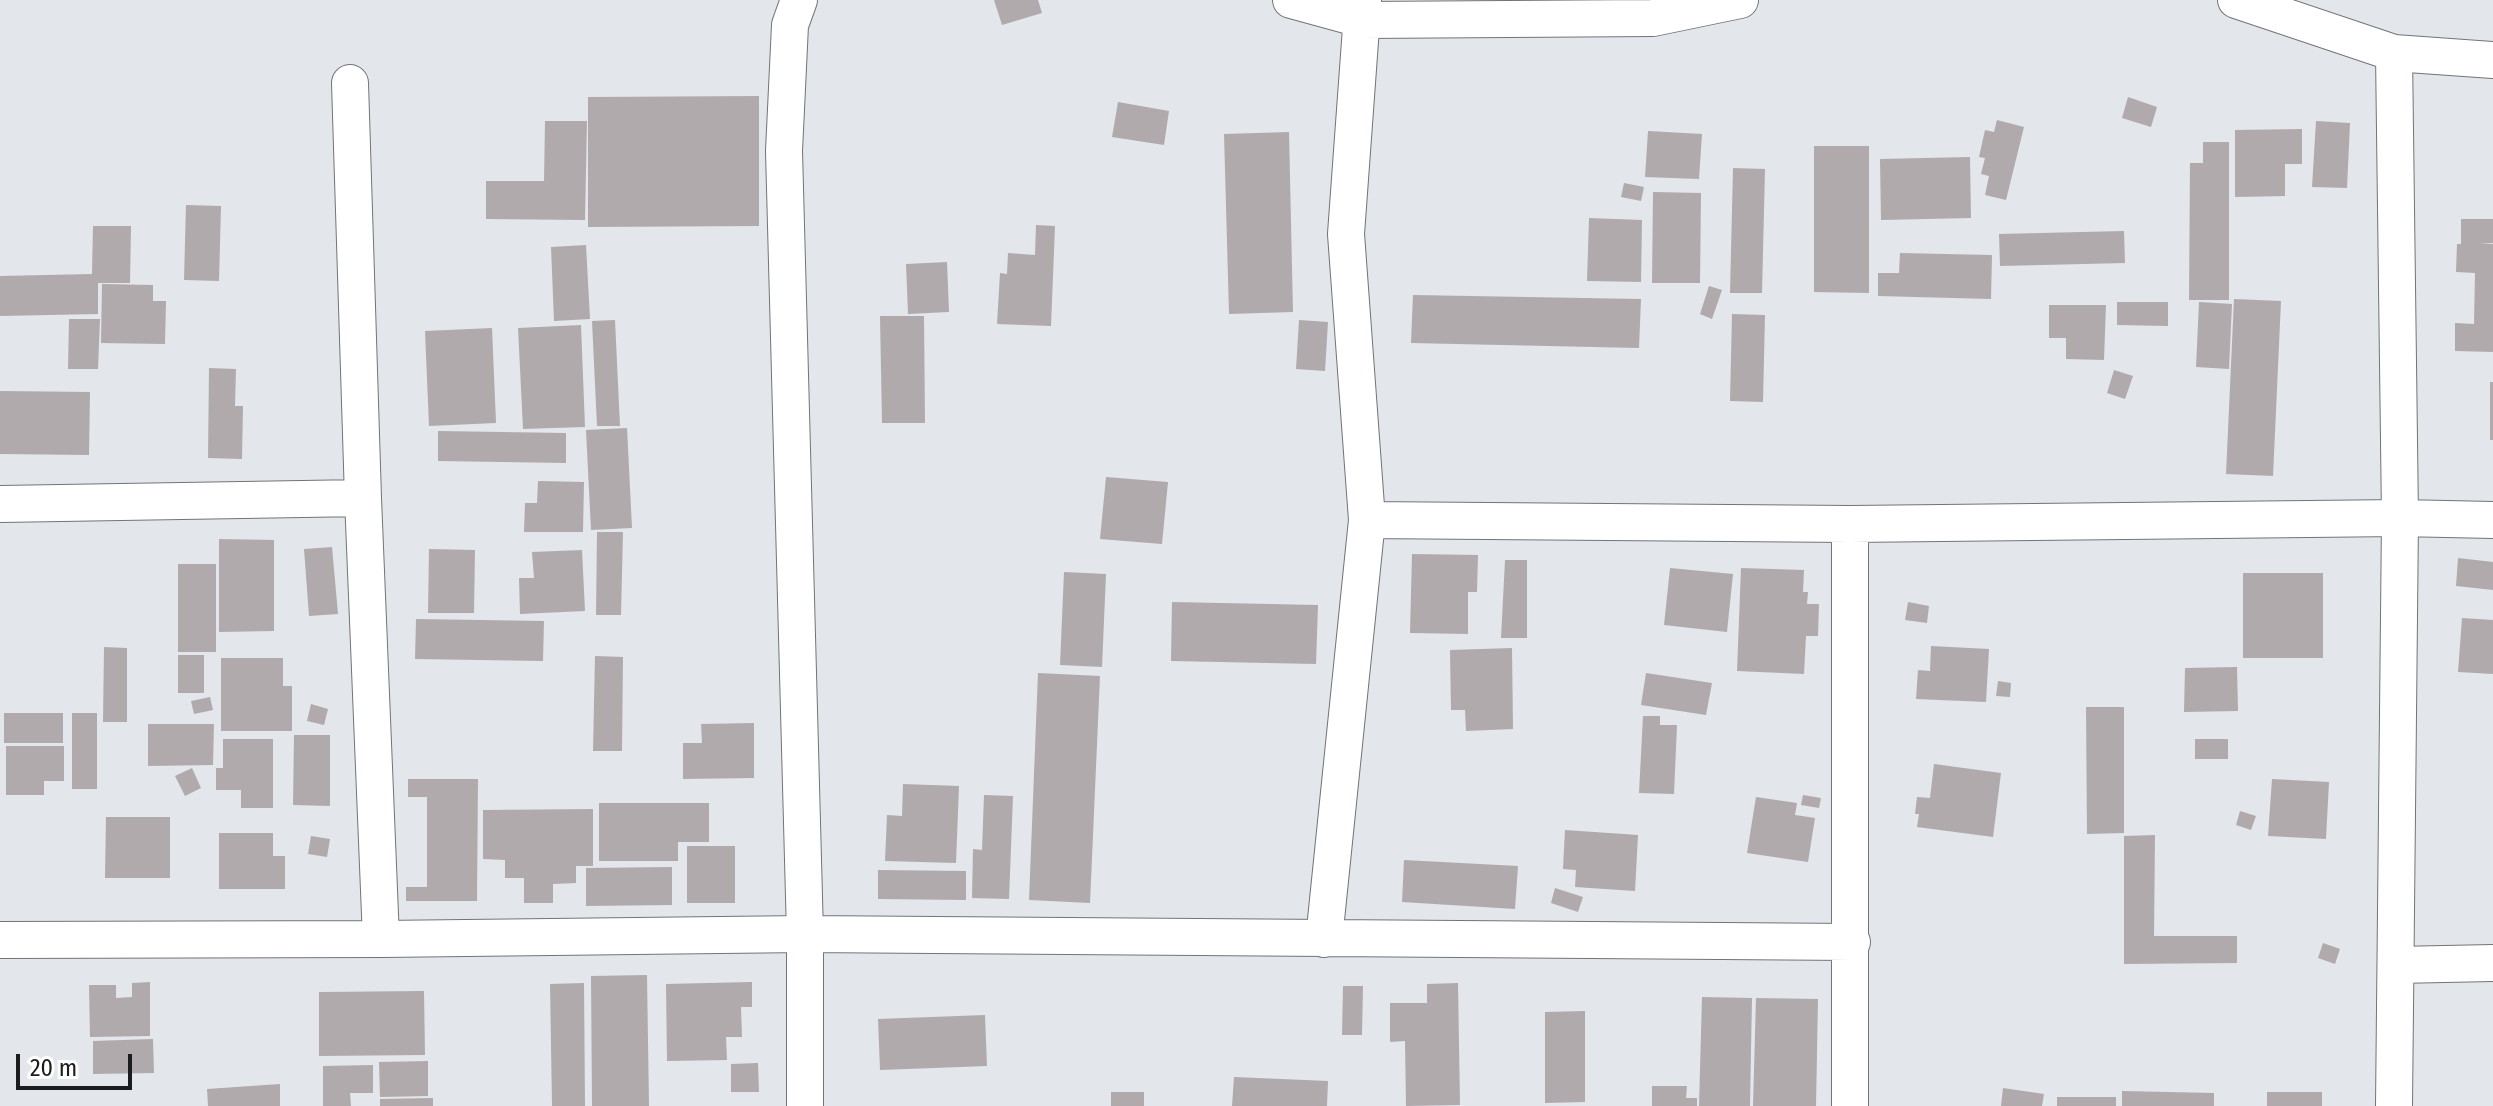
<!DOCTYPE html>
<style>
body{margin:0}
#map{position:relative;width:2493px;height:1106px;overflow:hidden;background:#e3e6eb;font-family:"Fira Sans Condensed",sans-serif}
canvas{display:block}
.scale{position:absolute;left:16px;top:1054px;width:116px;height:36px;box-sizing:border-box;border:4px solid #1b1c1e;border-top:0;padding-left:10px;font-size:24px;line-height:28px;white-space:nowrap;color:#1b1c1e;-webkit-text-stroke:6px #fff;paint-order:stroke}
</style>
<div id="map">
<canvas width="2493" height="1106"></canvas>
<div class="scale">20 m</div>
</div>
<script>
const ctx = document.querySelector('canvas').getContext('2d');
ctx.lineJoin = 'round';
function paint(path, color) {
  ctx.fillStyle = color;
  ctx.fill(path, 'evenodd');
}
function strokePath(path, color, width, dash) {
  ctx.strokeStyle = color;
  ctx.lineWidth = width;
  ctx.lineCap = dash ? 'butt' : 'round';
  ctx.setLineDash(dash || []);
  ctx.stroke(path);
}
paint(new Path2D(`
 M994,0h44l4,13 -40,12z
 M759,96v130l-171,1v-130z
 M2128,97l29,10 -6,20 -29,-9z
 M1118,102l51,9 -5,34 -52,-8z
 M1997,120l27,7 -18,73 -21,-5 4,-19 -8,-2 4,-16 -6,-1 6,-27 9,2z
 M545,121h42l-2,99 -99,-1v-38h58z
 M2316,121l34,2 -3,65 -35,-1z
 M2302,129v35h-17v32l-50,1v-67z
 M1648,131l54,3 -3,45 -54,-2z
 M1289,132l4,180 -64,2 -5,-180z
 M2203,142h26v158h-40l1,-137h13z
 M1814,146h55v147l-55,-1z
 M1970,157l1,61 -90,2 -1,-61z
 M1733,168l32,1 -3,124h-32z
 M1624,183l20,4 -3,14 -20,-4z
 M1653,192l48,1 -1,90h-48z
 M186,205l35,1 -2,75 -35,-1z
 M1589,218l53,2 -1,62 -54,-1z
 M2461,219h32v24l-13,1h13v108l-38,-1v-28l19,1 1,-51 -19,-1 1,-28h4z
 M1036,225l19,1 -4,100 -54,-2 3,-51 7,1 1,-21 27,2z
 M93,226h38l-1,57h-32v31l-98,2v-40l92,-2z
 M2124,231l1,32 -125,3 -1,-32z
 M586,245l4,74 -36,2 -3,-74z
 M1900,253l92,2 -1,44 -113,-3v-23h21z
 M947,262l2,50 -41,2 -2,-50z
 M102,284l51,1v16h13l-1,43 -64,-1z
 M1709,286l13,4 -10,29 -12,-5z
 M1413,295l228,4 -2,49 -228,-5z
 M2234,299l47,2 -8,175 -47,-2z
 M2117,302h51v24l-51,-1z
 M2199,302l33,2 -3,65 -33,-2z
 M2049,305h57l-2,55 -38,-1v-21h-17z
 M1732,314l33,1 -2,87 -33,-1z
 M880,316h44l1,107h-43z
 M69,319h31l-2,50h-30z
 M615,320l5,106h-23l-5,-105z
 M1299,320l29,2 -3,49 -29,-2z
 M581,325l4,102 -62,2 -5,-101z
 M492,328l4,95 -67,3 -4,-95z
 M209,368l27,1 -1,37h8l-1,53 -34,-1z
 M2114,370l19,6 -8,23 -18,-6z
 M2490,382h3v58h-3z
 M0,391l90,1 -1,63 -89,-1z
 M627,428l5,100 -41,2 -5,-100z
 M438,431l128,2v30l-128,-2z
 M1106,477l62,5 -6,62 -62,-5z
 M538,481l46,1 -1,50h-59l1,-29h12z
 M597,532h26l-2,83h-25z
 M219,539l55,1v91l-55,1z
 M332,547l6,67 -29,2 -5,-67z
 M429,549l46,1 -1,63h-46z
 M582,550l3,61 -65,3 -1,-36h15l-2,-26z
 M1412,554l66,1 -1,37h-9v42l-58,-1z
 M2458,558l35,4v28l-37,-4z
 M1505,560h22v78h-26z
 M178,564h38v88h-38z
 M1670,568l63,6 -6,58 -63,-7z
 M1741,568l63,2 -1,22h5l-1,12h12l-1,32h-12l-2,38 -67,-3z
 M1064,572l42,2 -4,93 -42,-2z
 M2243,573h80v85h-80z
 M1172,602l146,3 -2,59 -145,-3z
 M1908,602l21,4 -2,17 -22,-3z
 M2462,618l31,2v54l-35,-2z
 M416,619l128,2 -1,40 -128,-2z
 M1931,646l58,3 -3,53 -70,-3 2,-29 12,1z
 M104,647l23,1v74h-24z
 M1512,648l1,81 -47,2 -1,-21h-14l-1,-60z
 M178,655h26v38h-26z
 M595,656l28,1 -1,94h-29z
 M221,658h62v28h9v45h-71z
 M2237,667l1,44 -54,1 1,-44z
 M1038,673l62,3 -10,227 -61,-3z
 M1646,673l66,10 -6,32 -65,-10z
 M1998,681l13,2 -1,14 -14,-1z
 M210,697l3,13 -19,4 -3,-13z
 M311,704l17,5 -4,16 -17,-4z
 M2086,707h38v126l-37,1z
 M4,713h59v30h-59z
 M72,713h25v76h-25z
 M1643,716h17v9h17l-3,69 -35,-1z
 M754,723v55l-71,1v-36h19l-1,-19z
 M148,724h66l-1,41 -65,1z
 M294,735h36v71l-37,-1z
 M223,739h50v69h-32v-18h-25v-22h7z
 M2195,739h33v20h-33z
 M6,746h58v35h-20v14h-38z
 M1934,764l67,9 -8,64 -76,-10 2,-13h-4l2,-17 13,1z
 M192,768l9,20 -16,8 -10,-20z
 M408,779h70l-1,122h-71v-14h21v-90h-19z
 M2272,779l57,3 -3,57 -58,-3z
 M903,784l56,2 -3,77 -71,-2 2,-46 15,1z
 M984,795l29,1 -4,103 -37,-1 1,-49 9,1z
 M1803,795l18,3 -2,10 -18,-3z
 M1756,797l41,6 -2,12 20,3 -7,44 -61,-9z
 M599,803h110v39h-31v19h-79z
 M593,809v57h-17v17l-23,1v19h-29v-25h-19v-18l-22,-1v-49z
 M2240,811l16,5 -5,14 -15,-5z
 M106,817h64v61h-65z
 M1565,830l73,5 -3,56 -60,-4 1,-17 -13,-1z
 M219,833h54v23h12v33h-66z
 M2155,835l-1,101h83v27l-113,1v-128z
 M311,836l19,3 -3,18 -19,-3z
 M687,846h48v57h-48z
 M1404,860l114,6 -3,43 -113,-7z
 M672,867v38l-86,1v-38z
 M878,870l88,1v29l-88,-1z
 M1555,888l28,9 -5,15 -27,-9z
 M2323,943l17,6 -5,15 -17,-6z
 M647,975l2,131h-57l-1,-130z
 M150,982v54l-60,1 -1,-52h27v13l16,-1v-14z
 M752,982v25h-11l1,30h-16l1,23 -60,1 -1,-77z
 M584,983l1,123h-33l-2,-122z
 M1458,983l2,122 -54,1 -1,-65 -15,1v-39h37v-19z
 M1343,986h20l-1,49h-20z
 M424,991l1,64 -106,1v-64z
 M1702,997l50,1 -2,108h-51z
 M1756,998l62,1 -2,107h-63z
 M1585,1011v91l-40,1v-91z
 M985,1015l2,51 -107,4 -2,-51z
 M153,1039l1,34 -61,1v-33z
 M428,1061v35l-48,1 -1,-35z
 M758,1063l1,29h-28v-28z
 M373,1065v28h-23l1,13h-28v-40z
 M1234,1077l94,4 -1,25h-95z
 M280,1084v22h-72l-1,-17z
 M1652,1086h35l-1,12h11v8h-45z
 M2003,1088l41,6 -2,12h-41z
 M2122,1091l92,2v13h-92z
 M1111,1092h33v14h-33z
 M2267,1092h55v14h-55z
 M2057,1097h59v9h-59z
 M433,1098v8h-53v-7z`), '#b0aaad');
const street = new Path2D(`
 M799,0l-9,25 -6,126 21,783v172
 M1291,0l73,20 289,-2 87,-18
 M2236,0l158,53 99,7
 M2394,53l6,465 -6,588
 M350,83l13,415 18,441
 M0,504l363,-6
 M1367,520l483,4 550,-6 93,2
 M1850,524v582
 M1324,939l43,-419 -21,-286 17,-234
 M0,940l381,-1 424,-5 1047,8
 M2396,965l97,-2`);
strokePath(street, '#717478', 38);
strokePath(street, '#fff', 36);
</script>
